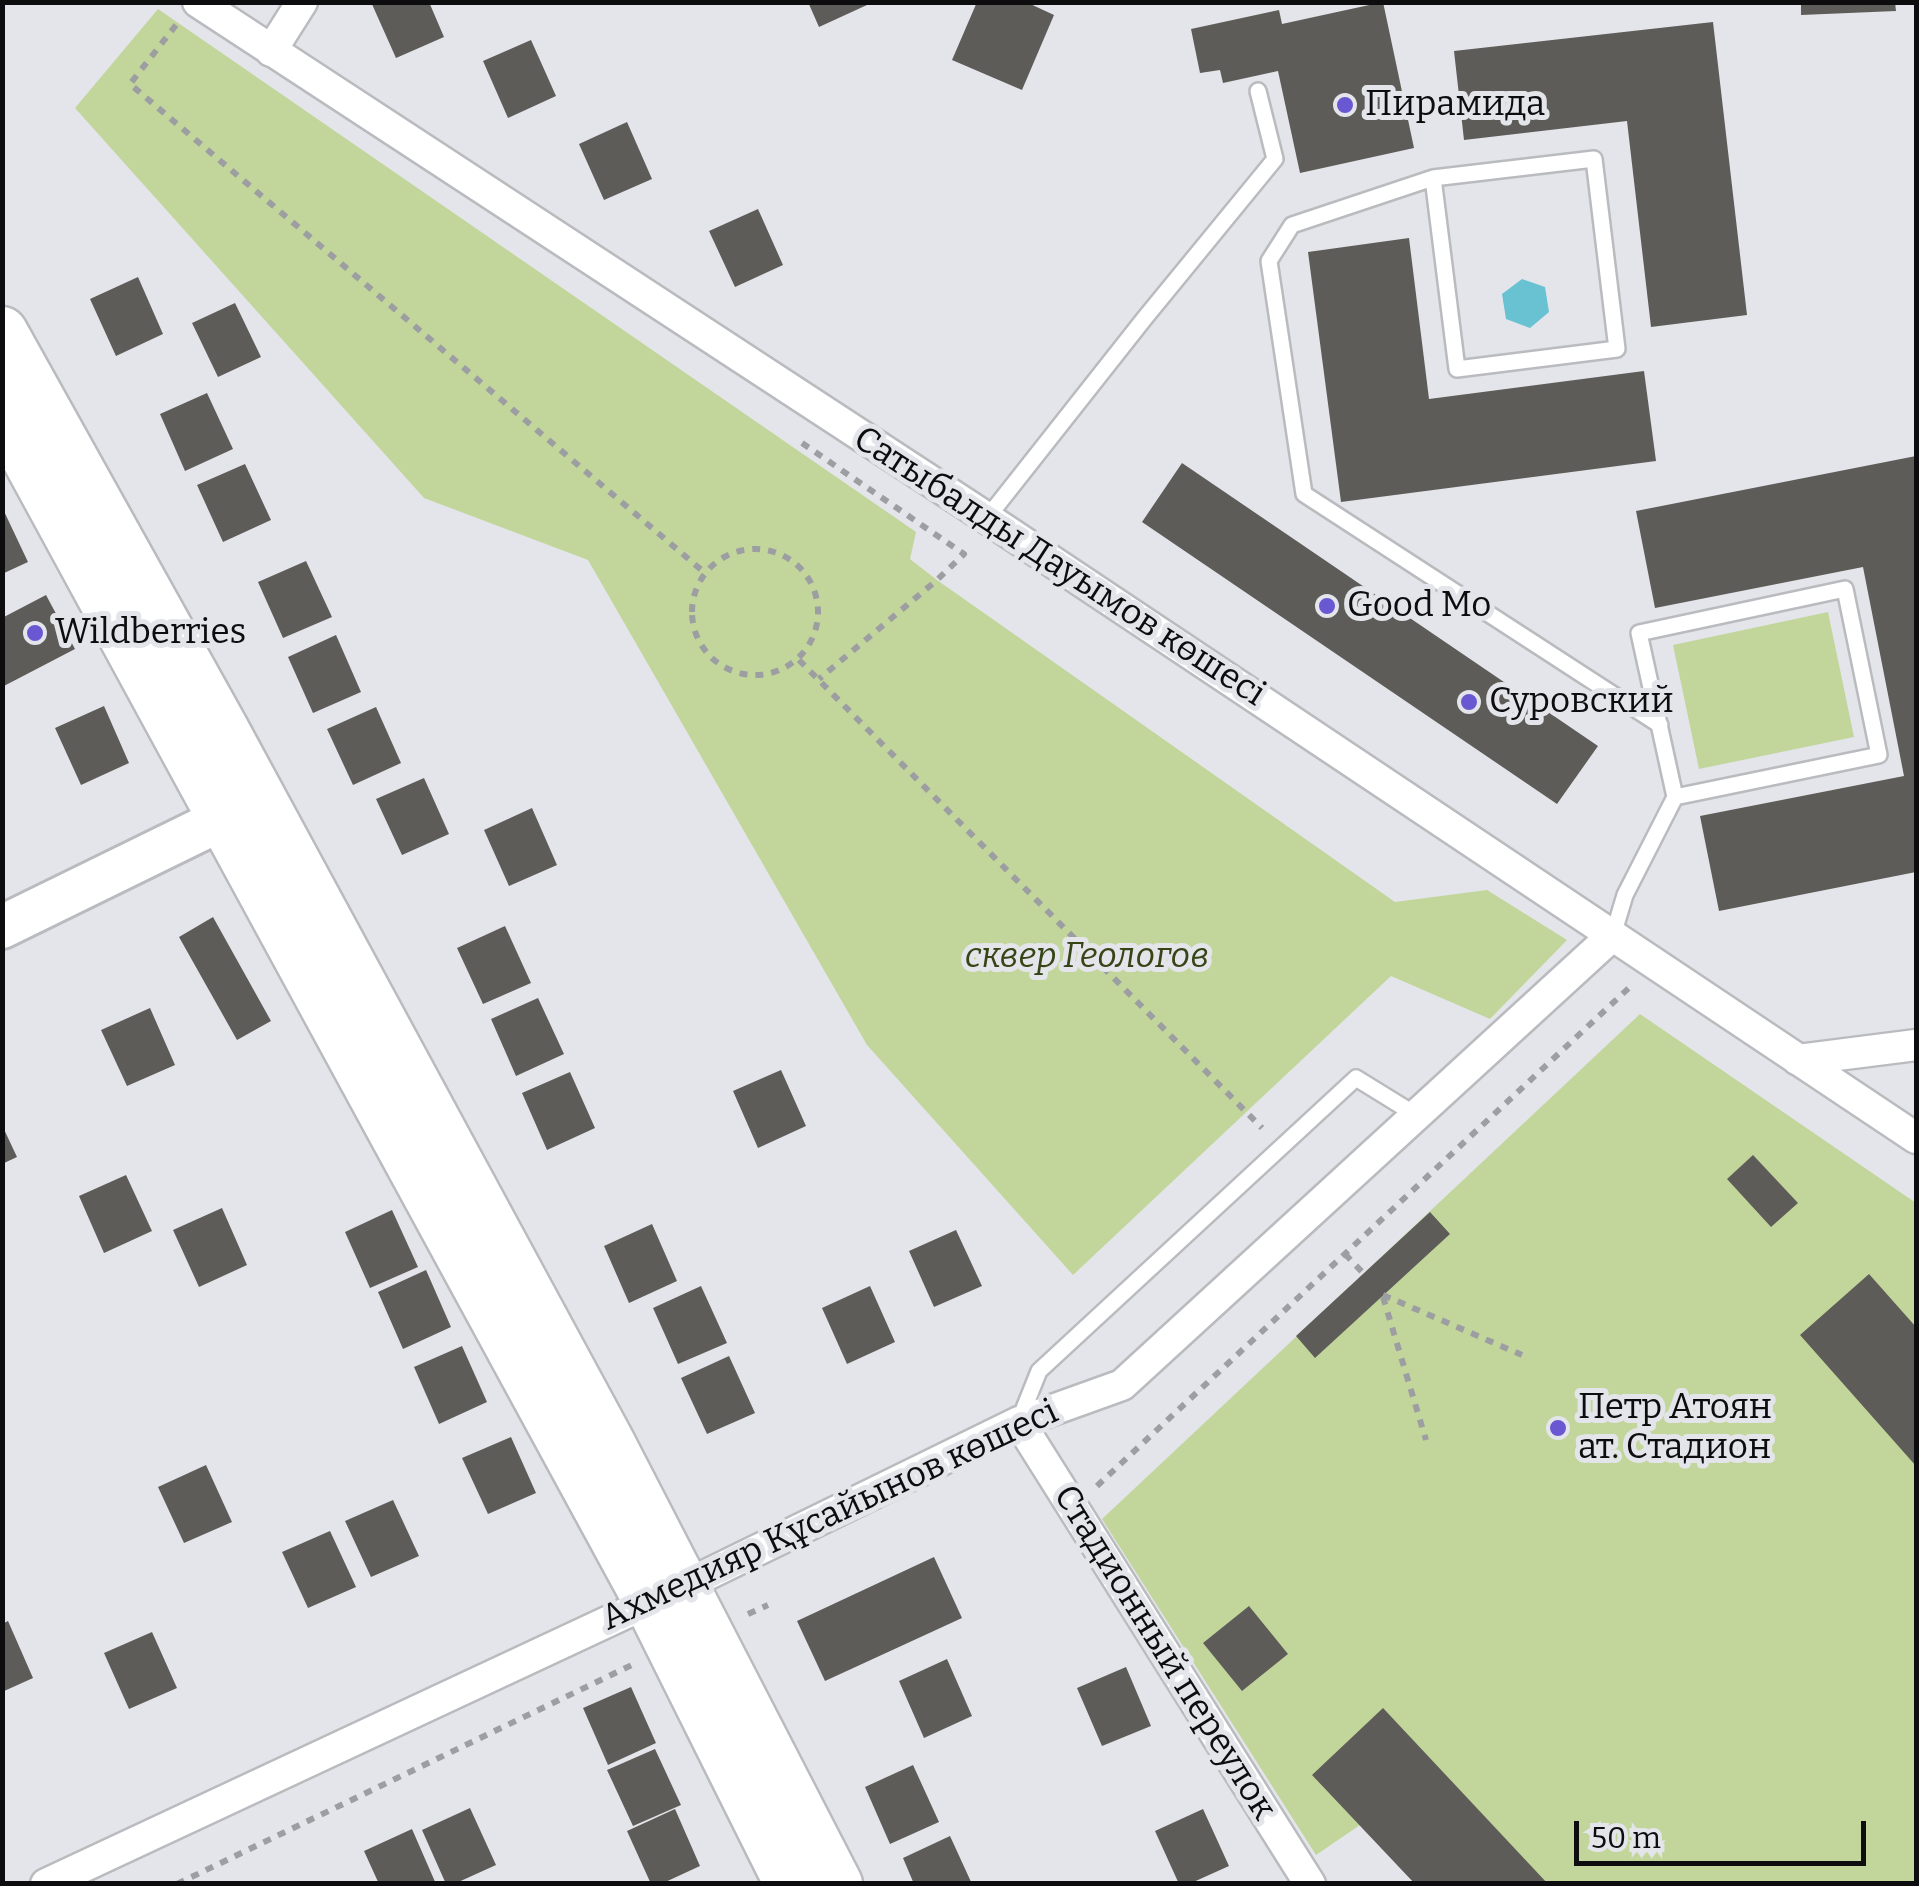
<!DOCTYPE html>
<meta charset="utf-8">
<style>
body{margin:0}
#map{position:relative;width:1919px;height:1886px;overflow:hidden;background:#e3e5ea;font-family:Bitter,serif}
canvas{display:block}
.frame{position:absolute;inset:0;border:5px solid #0d0d0f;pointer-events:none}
.scale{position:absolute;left:1574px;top:1821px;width:292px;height:45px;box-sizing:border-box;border:5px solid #0d0d0f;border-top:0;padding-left:12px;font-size:30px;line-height:35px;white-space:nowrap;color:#0d0d0f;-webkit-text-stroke:8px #e3e5ea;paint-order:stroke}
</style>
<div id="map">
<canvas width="1919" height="1886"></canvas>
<div class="frame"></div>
<div class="scale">50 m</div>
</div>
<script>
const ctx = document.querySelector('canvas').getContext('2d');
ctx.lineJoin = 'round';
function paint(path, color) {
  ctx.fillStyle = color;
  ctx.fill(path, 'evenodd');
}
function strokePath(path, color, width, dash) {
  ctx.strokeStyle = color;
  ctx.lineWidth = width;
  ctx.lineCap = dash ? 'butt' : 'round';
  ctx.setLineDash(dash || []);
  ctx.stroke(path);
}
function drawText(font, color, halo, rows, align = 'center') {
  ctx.font = font + ' Bitter,serif';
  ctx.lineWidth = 10;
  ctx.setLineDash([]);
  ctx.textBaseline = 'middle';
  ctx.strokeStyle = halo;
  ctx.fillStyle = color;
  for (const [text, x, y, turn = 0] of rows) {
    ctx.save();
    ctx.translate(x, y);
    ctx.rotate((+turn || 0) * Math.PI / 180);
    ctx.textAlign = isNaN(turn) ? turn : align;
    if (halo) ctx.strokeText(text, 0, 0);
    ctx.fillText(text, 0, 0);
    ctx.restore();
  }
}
paint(new Path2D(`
 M158,9l758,523 -6,27 27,21 458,322 92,-12 80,50 -77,79 -99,-43 -318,299 -206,-230 -279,-485 -164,-62 -349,-390z
 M1828,612l26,125 -155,32 -26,-124z
 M1640,1014l276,189v680h-501l-55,-58 -44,30 -214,-336z`), '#c2d69b');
paint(new Path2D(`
 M1522,279l23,8 4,25 -19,16 -24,-9 -4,-25z`), '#68c2d2');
paint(new Path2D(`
 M371,2h58l15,35 -48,21z
 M808,2h58l1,3 -48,22z
 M977,2h49l28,13 -32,75 -70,-30z
 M1383,2l31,146 -114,25 -22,-102 -55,12 -3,-13 -20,3 -9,-44 88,-19 3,14z
 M1801,2h94l1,9 -95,4z
 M1713,22l34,293 -96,12 -24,-206 -163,19 -10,-89z
 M531,40l25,56 -48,22 -25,-57z
 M627,122l25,57 -48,21 -25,-56z
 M758,209l25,56 -48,22 -26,-56z
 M1409,238l20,161 215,-28 12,90 -315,41 -33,-250z
 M138,277l25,57 -47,22 -26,-57z
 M235,303l26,54 -43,20 -26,-54z
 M207,393l26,56 -48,22 -25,-57z
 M1916,456v416l-197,39 -19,-95 204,-40 -41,-209 -208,41 -19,-97z
 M1182,463l416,283 -41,58 -415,-282z
 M245,464l26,56 -48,22 -26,-57z
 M2,507l26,55 -26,12z
 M306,561l26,56 -49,21 -25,-56z
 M46,595l29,54 -73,38v-69z
 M336,635l25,57 -48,21 -25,-56z
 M104,706l25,57 -48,22 -26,-57z
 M376,707l25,56 -48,22 -26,-56z
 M424,778l25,56 -47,21 -26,-56z
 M532,808l25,57 -48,21 -25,-56z
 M213,917l58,104 -34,19 -58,-103z
 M505,926l26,57 -48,21 -26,-56z
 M538,998l26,56 -48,22 -25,-57z
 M150,1008l25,57 -48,21 -26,-56z
 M781,1070l25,56 -48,22 -25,-57z
 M570,1072l25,56 -48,22 -25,-57z
 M2,1125l15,32 -15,7z
 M1753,1155l45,48 -27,24 -44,-48z
 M126,1175l26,56 -48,22 -25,-57z
 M222,1208l25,57 -48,22 -26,-57z
 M392,1210l26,57 -48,21 -25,-56z
 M1430,1212l20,22 -135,124 -19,-22z
 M652,1224l25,57 -48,22 -25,-57z
 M956,1230l26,56 -48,21 -25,-56z
 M426,1270l25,57 -48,22 -25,-57z
 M1869,1274l47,53v139l-116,-131z
 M701,1286l26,57 -49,21 -25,-56z
 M870,1286l25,56 -48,22 -25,-56z
 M462,1346l25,56 -48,22 -25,-57z
 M729,1356l26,57 -48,21 -26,-56z
 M511,1437l25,56 -48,21 -26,-56z
 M206,1465l26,57 -48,21 -26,-56z
 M393,1500l26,56 -48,21 -26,-56z
 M330,1531l26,56 -48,21 -26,-56z
 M934,1557l28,61 -137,63 -28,-60z
 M1249,1606l39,48 -46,37 -39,-48z
 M8,1621l25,57 -31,14v-68z
 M152,1632l25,56 -48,21 -25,-56z
 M947,1659l25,57 -48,22 -25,-57z
 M1126,1667l25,59 -49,20 -25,-58z
 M631,1687l25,56 -48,22 -25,-57z
 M1383,1708l165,176h-133l-103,-109z
 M655,1749l26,56 -48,21 -26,-56z
 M913,1765l26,57 -49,22 -25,-57z
 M470,1808l26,57 -42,19h-8l-24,-54z
 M675,1809l25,57 -39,18h-10l-24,-53z
 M1203,1809l26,57 -40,18h-10l-24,-53z
 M412,1829l24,55h-57l-15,-33z
 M950,1836l22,48h-58l-11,-26z`), '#5e5c58');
const lane = new Path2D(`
 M1433,178l24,191 160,-20 -23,-190 -161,19 -141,47 -23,36 35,233 356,231
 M987,518l157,-199 131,-160 -17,-68
 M1845,589l34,166 -204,42 -36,-164z
 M1613,935l12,-40 50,-98
 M1019,1421l20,-50 317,-293 60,37`);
const street = new Path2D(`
 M198,2l789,516 929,620
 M271,51l31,-49
 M1798,1060l118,-15
 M1019,1422l291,462
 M46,1884l638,-298 335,-164 103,-37 491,-450`);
const secondary = new Path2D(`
 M2,927l249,-122`);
const primary = new Path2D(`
 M2,332l221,397 386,713 228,442
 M2,412l647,1189 141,283`);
strokePath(lane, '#b9bbbf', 20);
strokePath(street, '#b9bbbf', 35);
strokePath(secondary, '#b9bbbf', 48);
strokePath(primary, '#b9bbbf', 55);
strokePath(new Path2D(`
 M176,25l-46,59 575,489
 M802,443l162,111 -27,26 -118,99
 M692 612a63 63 0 1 1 126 0a63 63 0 1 1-126 0Z
 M799,660l463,468
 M1345,1254l19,20
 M1383,1295l139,60
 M1383,1297l43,143
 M1097,1486l535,-501
 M748,1614l20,-9
 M177,1884l459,-221`), '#9d9ea2', 6, [8, 8]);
strokePath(lane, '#fff', 15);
strokePath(street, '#fff', 30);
strokePath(secondary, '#fff', 42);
strokePath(primary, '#fff', 50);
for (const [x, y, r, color] of [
 [1345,105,10,"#6958d1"],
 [1327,606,10,"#6958d1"],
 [35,633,10,"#6958d1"],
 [1469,702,10,"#6958d1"],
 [1558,1428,10,"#6958d1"]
]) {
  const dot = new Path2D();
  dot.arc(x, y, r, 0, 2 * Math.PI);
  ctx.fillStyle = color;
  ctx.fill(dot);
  strokePath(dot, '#e3e5ea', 4);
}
drawText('35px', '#0d0d0f', '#e3e5ea', [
 ["Пирамида",1365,105],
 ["Good Mo",1347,606],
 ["Wildberries",55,633],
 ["Суровский",1489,702],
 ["Петр Атоян",1578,1408],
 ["ат. Стадион",1578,1448]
], 'left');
drawText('35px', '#0d0d0f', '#e3e5ea', [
 ["Сатыбалды Дауымов көшесі",1059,567,33],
 ["Ахмедияр Құсайынов көшесі",830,1516,-25],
 ["Стадионный переулок",1164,1653,58]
]);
drawText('italic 35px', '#374516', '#e3e5ea', [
 ["сквер Геологов",1087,957]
]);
</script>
